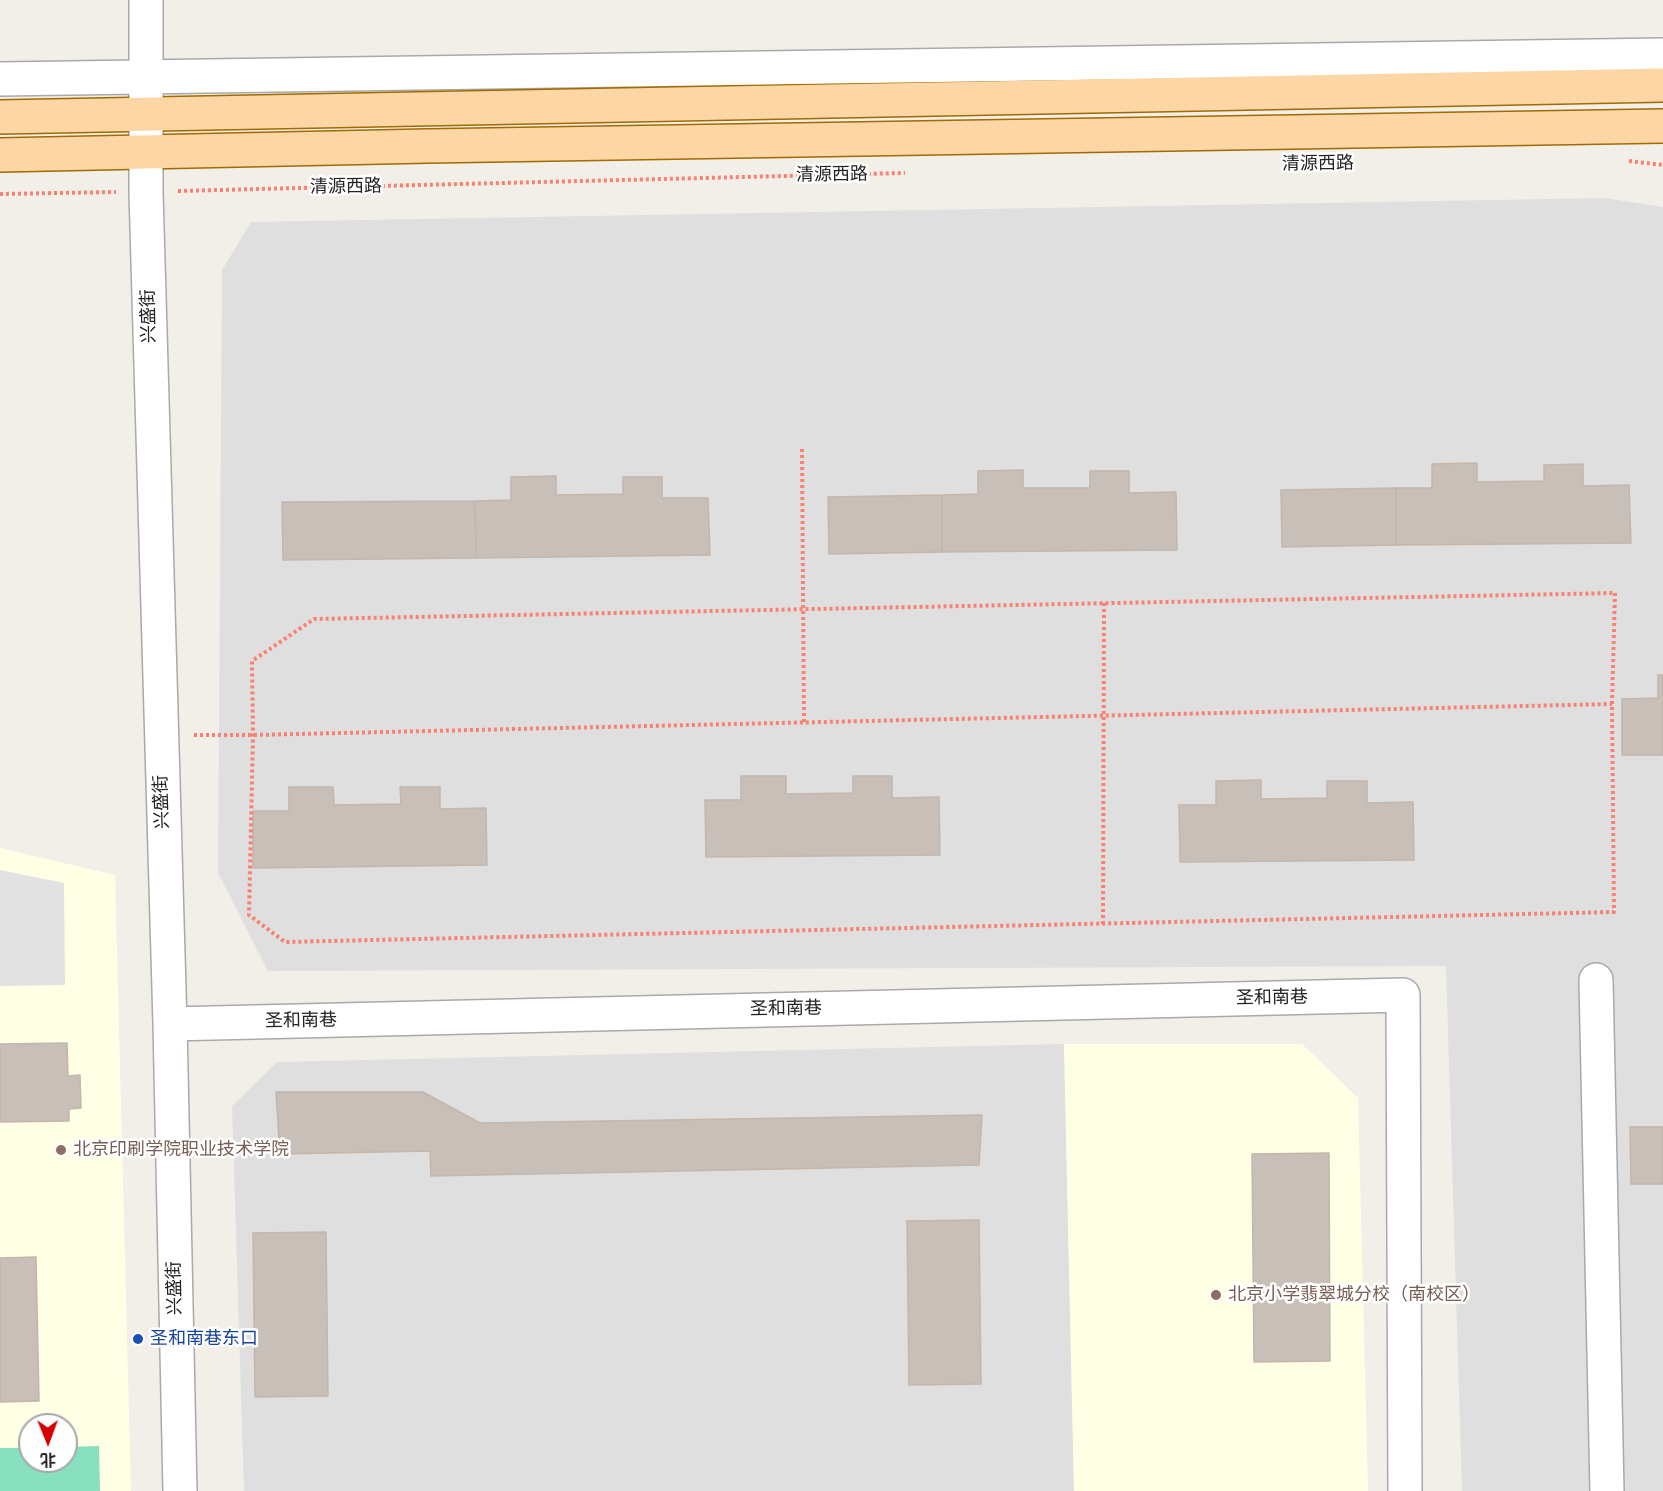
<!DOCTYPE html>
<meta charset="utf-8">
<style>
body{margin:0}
#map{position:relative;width:1663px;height:1491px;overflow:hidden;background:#f2efe9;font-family:Helvetica,"Noto Sans SC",sans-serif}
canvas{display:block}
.north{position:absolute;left:18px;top:1413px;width:60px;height:60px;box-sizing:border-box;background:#fff;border:2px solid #a7a7a7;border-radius:50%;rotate:179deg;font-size:16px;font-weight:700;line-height:24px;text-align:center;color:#222}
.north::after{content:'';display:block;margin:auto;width:21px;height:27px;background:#d40000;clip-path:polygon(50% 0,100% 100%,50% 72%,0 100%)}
</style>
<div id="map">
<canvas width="1663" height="1491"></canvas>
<div class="north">北</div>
</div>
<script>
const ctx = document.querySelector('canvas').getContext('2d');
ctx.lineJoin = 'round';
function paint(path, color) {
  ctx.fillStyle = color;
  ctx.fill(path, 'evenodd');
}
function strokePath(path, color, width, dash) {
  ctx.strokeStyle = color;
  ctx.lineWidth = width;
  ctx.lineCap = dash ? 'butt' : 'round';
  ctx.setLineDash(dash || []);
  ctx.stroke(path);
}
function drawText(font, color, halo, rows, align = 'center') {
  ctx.font = font + ' Helvetica,"Noto Sans SC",sans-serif';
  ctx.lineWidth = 5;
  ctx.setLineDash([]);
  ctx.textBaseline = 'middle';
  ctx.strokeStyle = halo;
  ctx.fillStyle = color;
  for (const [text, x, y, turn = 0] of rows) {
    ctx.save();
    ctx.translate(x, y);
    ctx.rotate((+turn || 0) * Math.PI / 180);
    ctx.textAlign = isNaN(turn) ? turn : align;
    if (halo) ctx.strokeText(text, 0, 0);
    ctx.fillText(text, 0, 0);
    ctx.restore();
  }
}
paint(new Path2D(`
 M1604,198l59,9v1284h-201l-16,-525 -1178,5 -50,-98 4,-603 29,-48z
 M1064,1044l10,447h-830l-12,-385 45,-44z`), '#e0dfdf');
paint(new Path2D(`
 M0,848l115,27 16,616h-131zM30,1425h36v36h-36z
 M1064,1044h238l56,54 10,393h-294z`), '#ffffe5');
paint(new Path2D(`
 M99,1446l1,45h-100v-43h30v13h36v-14z`), '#88e0be');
paint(new Path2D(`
 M0,870l64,13 1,102 -65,1z`), '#e2e2e2');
const building = new Path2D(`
 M1477,463v19l67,-1v-16l39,-1v22l46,-1 2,58 -235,2v-57h36v-24z
 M1023,470v18h67v-17h39v22l47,-1 1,58 -235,2v-57l36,-1v-23z
 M556,476v19l67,-1v-17h39v21h46l2,57 -234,3 -1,-57 36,-1v-23z
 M1396,488v57l-114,2 -1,-57z
 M942,495v57l-113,2 -1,-57z
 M475,501l1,57 -193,2 -1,-58z
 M1658,675h5v80h-41v-56l36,-1z
 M741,776h45v18l67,-1v-17h39v22l47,-1 1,58 -234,2 -1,-57h36z
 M1261,780v19l66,-1v-17h40v22l46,-1 1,58 -234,2 -1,-57h37v-24z
 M289,787h44l1,18 67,-1 -1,-17h40v22l46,-1 1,57 -234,3v-57h36z
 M67,1043l1,33 12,-1 1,33 -12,1v12l-69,1v-78z
 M276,1092h147l57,31 502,-8 -3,50 -548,11 -1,-25 -150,3z
 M1630,1127h33v57h-32z
 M1329,1153l1,208 -76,1 -2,-208z
 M979,1220l2,164 -72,1 -2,-164z
 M326,1232l2,164 -73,1 -2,-164z
 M36,1257l3,144 -39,1v-144z`);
paint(building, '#c7bfb8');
strokePath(building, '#c4b6ab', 1.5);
const minor = new Path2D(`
 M146,0v192l24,832 10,467
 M0,79l1663,-24
 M1596,980l11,511
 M170,1024l1233,-29 2,496`);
const major = new Path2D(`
 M0,117l1663,-32
 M0,155l428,-9 1235,-20`);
strokePath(minor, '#a9a9a9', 36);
strokePath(major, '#a06b00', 36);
strokePath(new Path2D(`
 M1629,161l34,4
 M178,191l727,-18
 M0,194l116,-2
 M802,449l2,274
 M1615,593l-3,111 2,208 -1329,30 -36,-27 4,-180 -1,-74 62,-42z
 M194,735h59l1359,-31
 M1103,924l1,-321`), '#fa8072', 4, [3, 3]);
strokePath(minor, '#fff', 33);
strokePath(major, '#fcd6a4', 33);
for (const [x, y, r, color] of [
 [61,1150,6,"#8d6e63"],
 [1216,1295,6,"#8d6e63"],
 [138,1339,6,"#1a4fb4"]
]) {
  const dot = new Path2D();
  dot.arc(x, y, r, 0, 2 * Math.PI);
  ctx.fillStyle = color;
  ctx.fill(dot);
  strokePath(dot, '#fff', 2);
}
drawText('18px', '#222', '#fff', [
 ["清源西路",1318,164,-1],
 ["清源西路",832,175,-1],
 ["清源西路",346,187,-1],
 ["兴盛街",149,316,-91],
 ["兴盛街",162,802,-92],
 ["圣和南巷",1272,998,-1],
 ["圣和南巷",786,1009,-1],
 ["圣和南巷",301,1021,-1],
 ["兴盛街",175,1288,-91]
]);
drawText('18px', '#785e54', '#fff', [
 ["北京印刷学院职业技术学院",73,1150],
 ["北京小学翡翠城分校（南校区）",1228,1295]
], 'left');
drawText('18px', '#164399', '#fff', [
 ["圣和南巷东口",150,1339]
], 'left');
</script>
